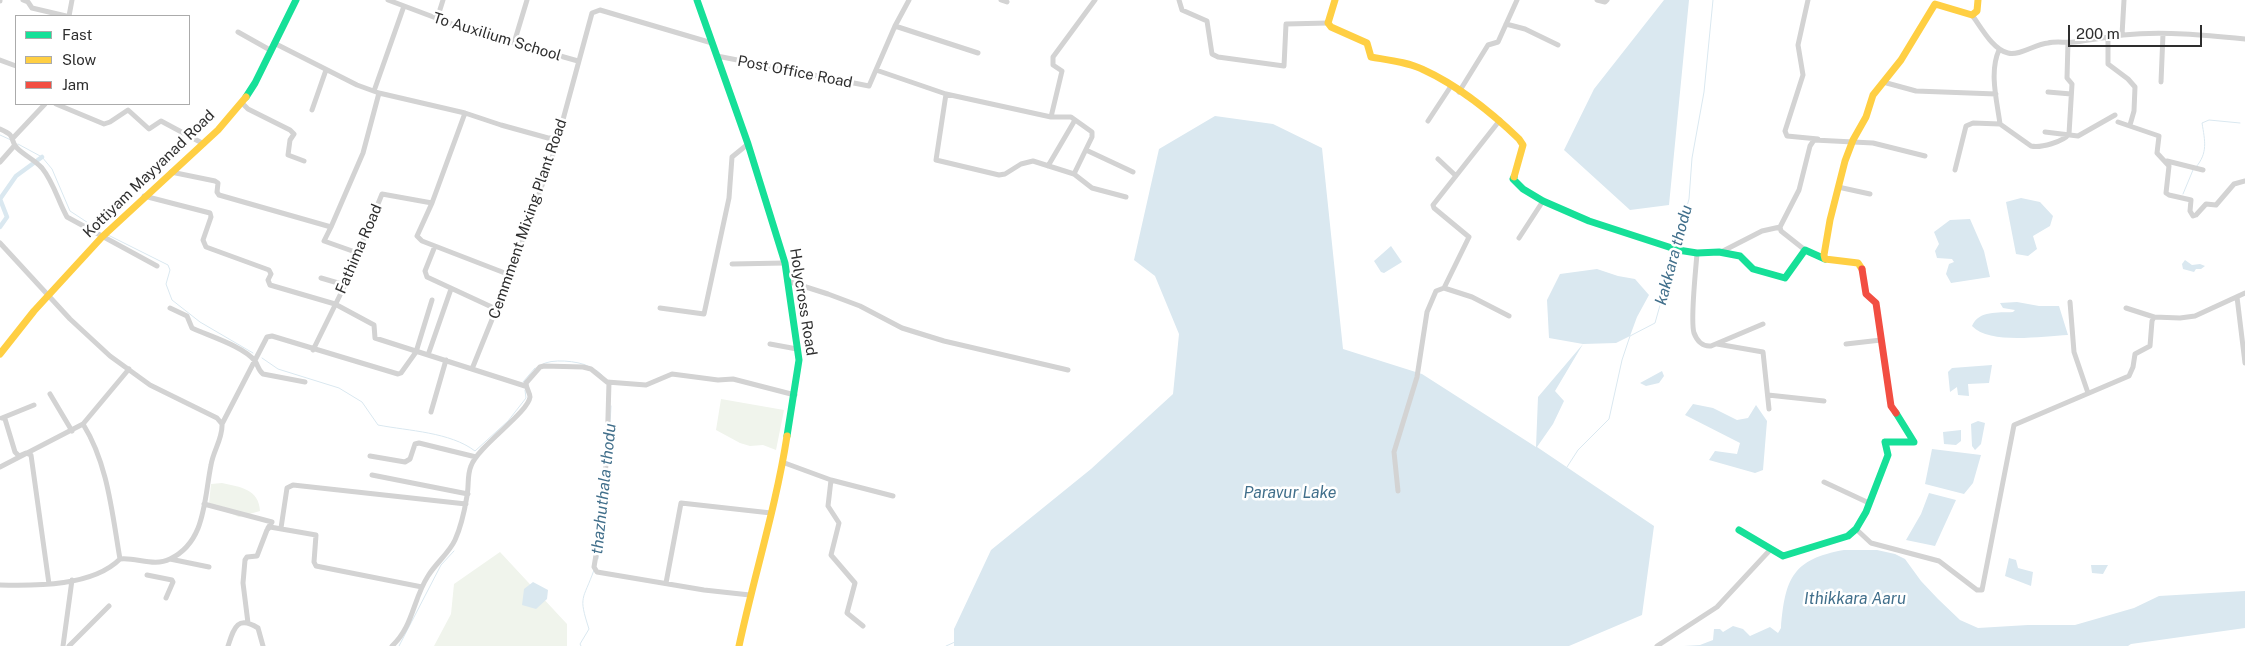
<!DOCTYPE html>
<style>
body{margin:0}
#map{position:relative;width:2245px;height:646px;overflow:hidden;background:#fff;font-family:"Public Sans",sans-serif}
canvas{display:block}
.legend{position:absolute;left:15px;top:15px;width:175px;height:90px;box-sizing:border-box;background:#fff;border:1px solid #ababab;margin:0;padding:6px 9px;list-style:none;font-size:15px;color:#2e2e2e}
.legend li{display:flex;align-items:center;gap:10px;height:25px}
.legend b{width:25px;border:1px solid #ababab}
.scale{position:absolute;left:2068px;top:25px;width:134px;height:22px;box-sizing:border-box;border:2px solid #2e2e2e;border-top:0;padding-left:6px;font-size:15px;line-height:18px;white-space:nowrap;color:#2e2e2e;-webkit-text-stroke:4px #fff;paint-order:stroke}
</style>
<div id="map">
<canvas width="2245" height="646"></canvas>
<ul class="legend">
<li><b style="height:6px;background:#16e098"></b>Fast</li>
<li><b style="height:6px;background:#ffcf43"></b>Slow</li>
<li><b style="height:6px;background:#f24e42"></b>Jam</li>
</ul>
<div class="scale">200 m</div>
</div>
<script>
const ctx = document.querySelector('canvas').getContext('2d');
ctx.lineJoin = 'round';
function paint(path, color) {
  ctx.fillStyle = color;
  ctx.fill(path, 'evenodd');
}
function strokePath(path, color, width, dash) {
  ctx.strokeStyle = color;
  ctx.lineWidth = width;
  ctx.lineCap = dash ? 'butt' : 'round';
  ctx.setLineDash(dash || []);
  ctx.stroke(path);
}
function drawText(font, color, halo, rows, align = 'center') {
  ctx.font = font + ' "Public Sans",sans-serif';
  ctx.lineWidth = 5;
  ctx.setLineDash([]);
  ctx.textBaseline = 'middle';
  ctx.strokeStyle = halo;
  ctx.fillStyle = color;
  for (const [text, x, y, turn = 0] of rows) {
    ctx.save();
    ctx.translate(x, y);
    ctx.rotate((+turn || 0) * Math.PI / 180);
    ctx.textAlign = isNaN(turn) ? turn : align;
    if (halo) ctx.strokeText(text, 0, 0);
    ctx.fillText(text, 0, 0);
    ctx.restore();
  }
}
paint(new Path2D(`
 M721,399l63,11 -8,40 -13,-5 -13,1 -10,-3 -24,-13z
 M222,483c18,4 37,6 38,28l-21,6 -30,-13 2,-20z
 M500,552l67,72v22h-133l17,-32 3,-30z`), '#f0f4ec');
paint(new Path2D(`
 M1664,0h25l-20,205 -39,5 -66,-60 30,-61z
 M1215,116l58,8 49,24 21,201 79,25 114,73 2,-50 45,-53 -34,-6 -2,-38 13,-26 37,-5 21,7 17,3 14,16 -12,22 -7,19 -14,7 -33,1 -28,47 9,10 -11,23 -16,23 117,79 -12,89 -73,31h-615v-17l37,-79 100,-81 82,-75 6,-60 -24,-58 -21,-16 25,-111z
 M2021,198l19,4 13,14 -3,10 -17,10 4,13 -9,7 -12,-2 -10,-52z
 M1970,219l14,32 6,26 -39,6 -5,-9 3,-10 5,-2 -2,-3 -15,-1 -2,-7 4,-7 -5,-12 16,-12z
 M1391,246l11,16 -18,11 -3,-1 -7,-11z
 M2185,260l7,5 8,-1 5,2 -4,3h-5l-2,3 -11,-3 -1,-5z
 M2017,302l22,4h20l9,29c-26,1 -78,10 -96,-9 7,-16 26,-13 41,-14l2,-2 -12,-2 -3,-5z
 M1992,365l-3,18 -21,1 1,12 -11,-1 -1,-8 -7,5 -2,-20 4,-4z
 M1662,371l2,5 -5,7 -13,3 -6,-3z
 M1693,404l20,4 24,12 11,-2 8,-13 11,16 -4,49 -8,3 -46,-13 6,-9 22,3 3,-11 -55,-28z
 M1978,421l7,2 -4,21 -6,6 -3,-4 -1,-22z
 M1961,430v11l-5,4 -12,-1 -1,-12z
 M1932,449l49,6 -8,28 -9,11 -39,-10z
 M1929,493l27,7 -21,46 -29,-6 15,-26z
 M1844,550h33l18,4 10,5 16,22 17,18 22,21 18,8 50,-3h47l59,-17 25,-12 86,-5v37l-114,16 -3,2h-444l16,-1 13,-5 1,-11h6l3,3 10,-6 10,3 7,7 20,-9 8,6 3,-5c4,-50 12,-69 63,-78z
 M2009,558l7,2 2,8 15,4 -2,14 -26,-10z
 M2091,565h17l-5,9 -11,-1z
 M533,582l15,8 -1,9 -11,10 -14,-4 2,-16z`), '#dae8f0');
strokePath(new Path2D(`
 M0,135l11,5
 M18,144l24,13 10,12 18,42 29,19
 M2196,167c12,-14 9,-26 6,-44l7,-3 31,3
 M2183,194l10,-24
 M108,235l60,30 2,5 -4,14 6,16 28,22 53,31
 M1676,246l13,-47 3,-41 12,-66 9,-92
 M262,358l16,11 61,19 23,14 16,23c31,6 72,7 97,26l33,-30 18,-23 -1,-8
 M541,365c10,-7 37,-4 47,1
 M596,370l6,5
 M523,382l12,-14
 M610,425l1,-19
 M1567,467l11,-17 31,-31 13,-59 8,-24 25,-13 20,-71
 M598,559l2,-11
 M399,646l42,-81 13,-14
 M581,646l-1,-2 9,-15c-11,-34 -6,-28 5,-59
 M946,646l9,-4`), '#dae8f0', 1);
strokePath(new Path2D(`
 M0,227l7,-10 -7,-18 16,-23 26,-19`), '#dae8f0', 4.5);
strokePath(new Path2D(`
 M23,0l5,2 4,6 34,8
 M388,0l80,30 110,31
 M1001,0l6,2
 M1179,0l3,10 25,11 5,33 6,3 66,9 2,-42 42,-1
 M1597,0l8,2 2,-2
 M1808,0l-10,45 5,30 -18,56 2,5 31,3
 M0,1v-1
 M1972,15c9,12 21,35 36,38 12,3 27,-9 40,-10 8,-2 17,0 26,-1 17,-2 33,-5 49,-7 40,-4 82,0 122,4
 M69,16l3,-16
 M437,19l6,-19
 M1506,24l19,5 33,16
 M895,26l83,27
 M238,32l32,18
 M2122,35l2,-35
 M2108,37v27l20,15 7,8 -1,24 -4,14
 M274,43l83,42 22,8 86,20 36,12 47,13h7l4,-3
 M514,43l13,-43
 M1999,50c-10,22 -2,51 1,74l31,22c10,2 32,-4 38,-12l3,-50 -5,-6 1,-36
 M717,56l152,30 26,-60 14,-26
 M0,60l16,6
 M876,70l70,24 105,23h20l21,15v5l-18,37
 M1883,82l33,9 80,3
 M2161,82l2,-48
 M374,91l30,-85
 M1459,92l29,-47 10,-3 19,-42
 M2048,92l23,2
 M946,94l-10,66 63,15 6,-1 16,-10 12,-3 41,13 18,14 34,9
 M242,103l6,6 42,21 4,4 -4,6 -2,15 16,6
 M56,104l48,20 6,-2 18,-12 21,19 12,-8 41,22
 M312,110l14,-40
 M465,113l-33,90 -15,33 5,5 88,34
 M1051,117l11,-46 -9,-6v-8l42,-57
 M1428,121l23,-35
 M2118,122l41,14 -2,17 12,13 -3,27 3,2 22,5 -1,11 3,5 3,-1 10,-11 10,1 18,-21 11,-3
 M0,129c18,8 8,9 17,19 8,8 18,12 25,20 12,15 16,33 25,49l90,49
 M2045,132l33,4 37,-21
 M13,138l32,-34
 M1086,150l47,22
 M1438,159l17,16
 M2167,161l36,9
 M0,162l15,-17
 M1048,166l27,-46
 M1955,170l11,-44 7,-3 27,1
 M171,172l44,9 3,2 -1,9 2,3 112,32 -7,14 34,12
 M1838,187l32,7
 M144,196l66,17 1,4 -8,23 3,7 63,23 2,4 -3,6 2,5 65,19 39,21 1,13 150,48
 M331,227l32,-74 16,-60
 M1519,238l24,-37
 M0,243l70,76 40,37 40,29 67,33 5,6
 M435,246l-10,25 2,6 69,32
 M1805,250l-24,-19 -1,-4 19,-37 11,-44 4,-6 59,3 52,13
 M1721,252l41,-21 18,-4
 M1697,253c-1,16 -7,67 -3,80 3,8 9,14 17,13l52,-22
 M732,264l53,-1
 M321,278l24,7
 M787,281l41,13 32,12 42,22 42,13 124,29
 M1444,288l28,9 37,19
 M2237,297l8,66
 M2070,302l4,50 14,41
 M170,308l17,8 5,12c17,8 51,18 63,33 3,4 3,9 8,13l42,8
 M660,308l44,6 25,-116 3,-41 16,-13
 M2126,308l28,9
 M770,344l27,5
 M1717,344l46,8 6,57
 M1846,344l35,-4
 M313,350l32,-65 37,-91 50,9
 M428,355l23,-66
 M472,369l38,-94 45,-126 37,-136 8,-3 112,33
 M609,382l-2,70 -6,73 -7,42 3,5 107,18 46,5
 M50,394l22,37
 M1768,395l56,6
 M431,412l15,-52
 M2,418l3,1 10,33 4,4 7,-3 5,2 18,129
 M2,418l32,-13
 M83,424c25,40 29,89 37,135
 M370,456l35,6 5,-3 5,-15 4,-1 57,14
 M782,462l49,18 62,16
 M0,467l83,-43 46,-55
 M372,475l96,19
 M831,480l-3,26 11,17 -8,32 24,28 -8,30 16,13
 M1824,482l45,21
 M1398,491l-4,-39 23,-75 10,-65 9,-21 8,-3 25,-51 -35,-29 -1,-3 67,-85
 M204,504l68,18 -4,6
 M281,528l6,-40 6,-3 173,19
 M1856,529l15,14 68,18 38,29h5l32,-165 115,-49 4,-9 2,-13 15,-8 2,-25 2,-4 26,1 15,-2 50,-23
 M170,559l39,8
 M147,575l25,5 1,2 -7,16
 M666,583l15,-80 90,10
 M0,585c37,1 93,1 120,-26 16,-2 34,8 50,0 36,-17 34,-60 41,-94 2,-14 12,-27 11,-41l45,-87 5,-1 126,38 3,-1 15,-21 16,-52
 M248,623l-5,-40 2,-23 2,-3 10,-1 10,-26 3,-3 46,8 -2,27 2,4 106,21
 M63,646l9,-66
 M69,646l40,-40
 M228,646c6,-18 9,-31 30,-18l5,18
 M392,646c21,-19 21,-47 36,-70 8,-13 21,-23 27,-36 5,-11 10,-32 12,-44 2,-10 0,-21 4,-30 7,-20 57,-53 59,-69 0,-4 -4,-9 -4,-14l14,-16 4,-1 39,1 8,2 16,13 39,3 26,-11 46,6 15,-1 62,16
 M1657,646l60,-39 53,-57`), '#d3d3d3', 5);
strokePath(new Path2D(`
 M697,0l51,144 37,119 14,97 -12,76
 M246,97l9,-14 41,-83
 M1514,177l-1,2 10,10 20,12 46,20 89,29 19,3 22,-1 21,4 13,13 32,9 20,-28 20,9
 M1739,530l44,26 65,-20 8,-7 10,-17 22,-57 -3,-13h29l-18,-29`), '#16e098', 7);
strokePath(new Path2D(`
 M1335,0l-7,23 3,4 36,16 4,14c17,3 37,5 53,13 33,15 69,44 95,69l4,6 -9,32
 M1862,269l-4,-6 -33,-4 -1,-4 6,-35 15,-59 8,-21 13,-23 7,-22 28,-35 34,-56 37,11 5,-4 1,-11
 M0,354l34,-43 68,-74 116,-107 28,-33
 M739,646c15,-70 37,-139 48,-210`), '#ffcf43', 7);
strokePath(new Path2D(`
 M1862,269l4,25 10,9 15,103 5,7`), '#f24e42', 7);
drawText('15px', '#2e2e2e', '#fff', [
 ["To Auxilium School",497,37,17],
 ["Post Office Road",795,72,11],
 ["Kottiyam Mayyanad Road",149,174,-44],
 ["Cemmment Mixing Plant Road",528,219,-71],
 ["Fathima Road",359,249,-67],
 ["Holycross Road",803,302,81]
]);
drawText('italic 16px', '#416f8b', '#fff', [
 ["kakkara thodu",1674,255,-75],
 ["thazhuthala thodu",604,489,-84],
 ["Paravur Lake",1290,493],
 ["Ithikkara Aaru",1855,599]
]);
</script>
